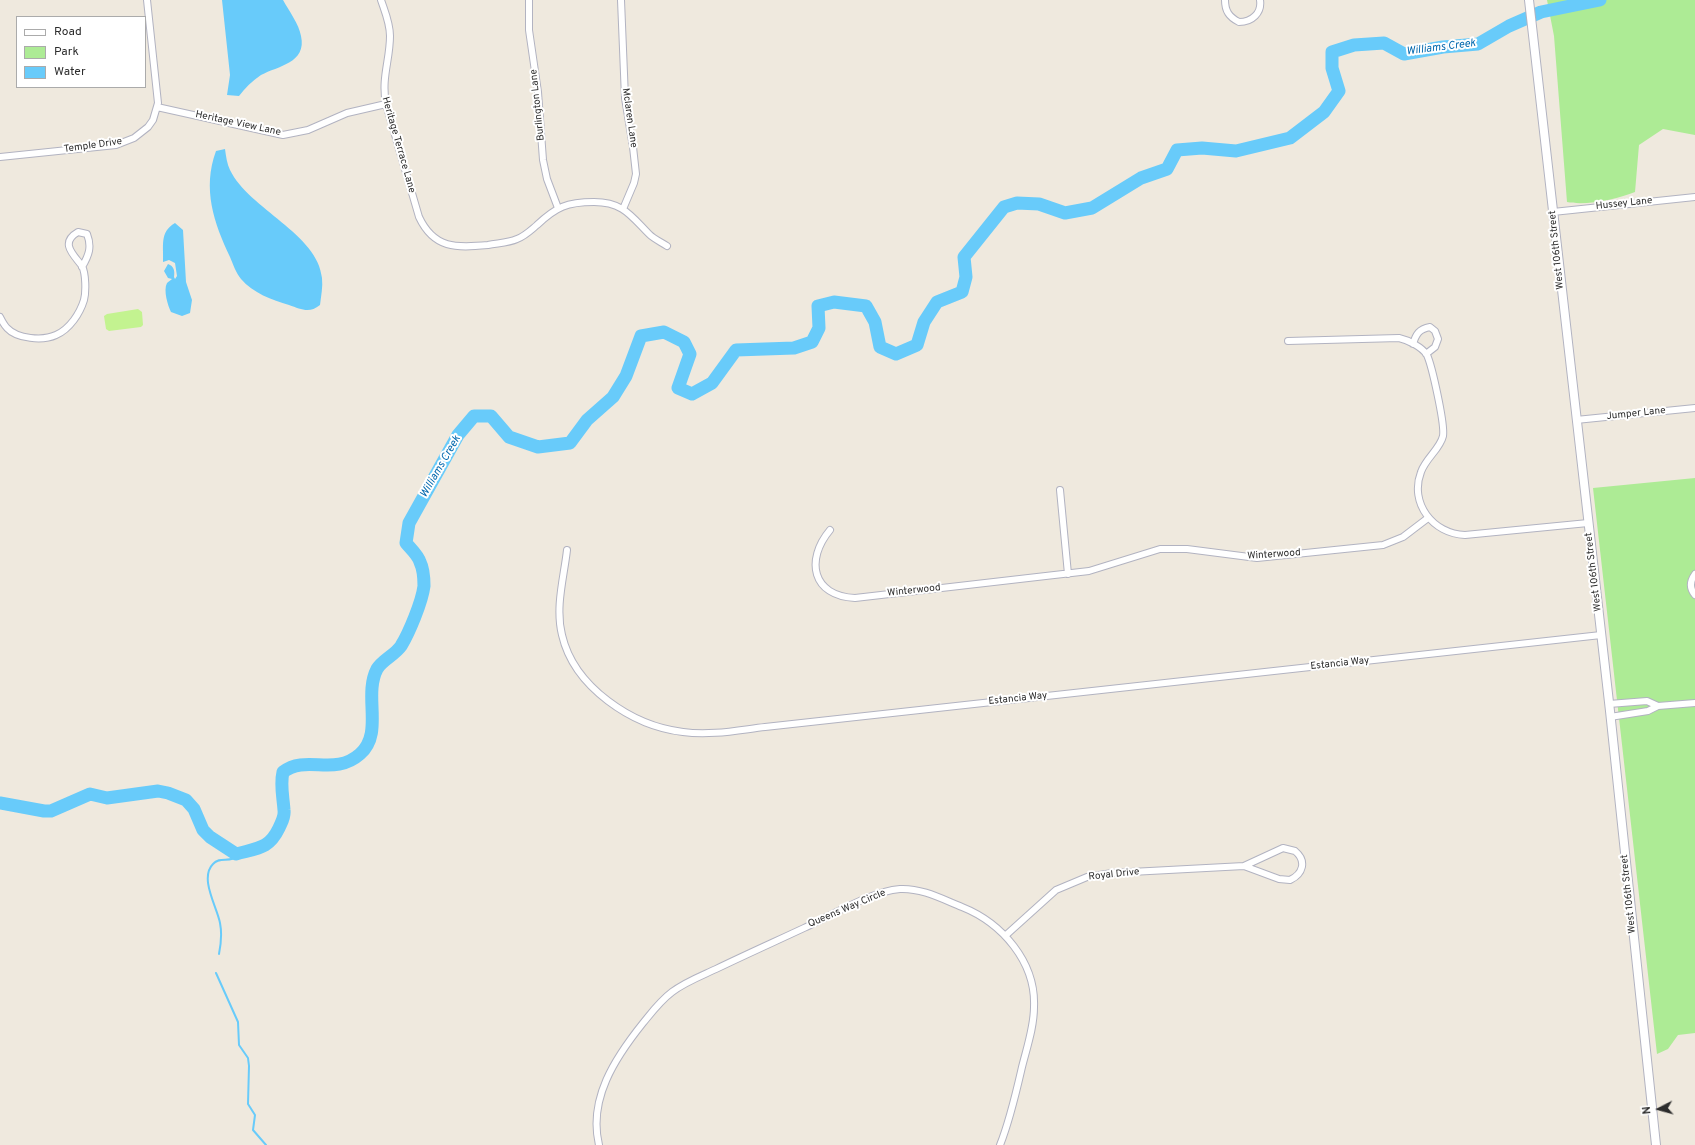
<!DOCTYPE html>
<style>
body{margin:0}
#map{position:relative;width:1695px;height:1145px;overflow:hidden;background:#efe9de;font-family:Overpass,sans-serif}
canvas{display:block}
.legend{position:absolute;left:16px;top:16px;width:130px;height:72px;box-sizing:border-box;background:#fff;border:1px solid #ababab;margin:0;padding:5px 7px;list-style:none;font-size:12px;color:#2c2c2c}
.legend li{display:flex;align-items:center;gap:8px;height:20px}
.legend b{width:20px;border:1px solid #ababab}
.north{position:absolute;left:1639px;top:1089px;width:40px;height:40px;-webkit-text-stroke:3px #fff;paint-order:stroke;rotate:264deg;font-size:11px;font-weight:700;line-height:16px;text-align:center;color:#2c2c2c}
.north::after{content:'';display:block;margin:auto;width:14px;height:18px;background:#2c2c2c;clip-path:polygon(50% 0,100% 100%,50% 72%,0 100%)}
</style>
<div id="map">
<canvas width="1695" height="1145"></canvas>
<ul class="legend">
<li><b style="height:5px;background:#fff"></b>Road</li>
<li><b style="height:11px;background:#adeb95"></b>Park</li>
<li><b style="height:11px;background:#68cbfa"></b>Water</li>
</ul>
<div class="north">N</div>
</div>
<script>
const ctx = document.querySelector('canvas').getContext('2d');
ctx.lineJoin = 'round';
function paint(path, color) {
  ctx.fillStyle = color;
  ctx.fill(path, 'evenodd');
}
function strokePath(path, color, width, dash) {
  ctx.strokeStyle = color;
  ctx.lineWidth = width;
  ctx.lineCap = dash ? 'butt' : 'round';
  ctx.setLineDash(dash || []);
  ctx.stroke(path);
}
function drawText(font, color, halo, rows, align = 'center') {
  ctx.font = font + ' Overpass,sans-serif';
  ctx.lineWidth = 4;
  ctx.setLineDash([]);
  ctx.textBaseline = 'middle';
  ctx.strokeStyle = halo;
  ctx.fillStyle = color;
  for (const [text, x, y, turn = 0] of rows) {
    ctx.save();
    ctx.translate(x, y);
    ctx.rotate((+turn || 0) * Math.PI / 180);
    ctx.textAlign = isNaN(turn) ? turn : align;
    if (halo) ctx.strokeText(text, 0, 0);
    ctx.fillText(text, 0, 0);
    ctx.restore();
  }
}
paint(new Path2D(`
 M1547,0h148v135l-32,-6 -24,16 -4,47c-17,7 -49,14 -68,10l-13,-166z
 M1695,478v555l-17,2 -10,14 -11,5 -64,-566z`), '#adeb95');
paint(new Path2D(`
 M138,309l4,3 1,13 -2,2 -32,4 -3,-2 -2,-13 3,-2z`), '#c3f390');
paint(new Path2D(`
 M222,0h61c6,11 16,24 18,36 6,27 -23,30 -40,39 -9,6 -16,13 -22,21l-12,-1 3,-20z
 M225,149c1,7 2,15 5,21 19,39 88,64 92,108 1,9 -1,18 -2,27 -11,9 -19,4 -31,0 -17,-5 -36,-12 -48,-26 -5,-6 -8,-15 -11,-22 -16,-34 -28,-68 -14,-106z
 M175,223l8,7 3,52 6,18 -2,13 -8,3 -11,-4c-3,-6 -8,-22 -4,-29 2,-2 4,-3 5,-4l-4,-1 -4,-7 4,-7c6,2 7,7 6,13l1,2 2,-3 -2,-13 -6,-3 -6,2c1,-15 -4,-30 12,-39z`), '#68cbfa');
strokePath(new Path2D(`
 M219,954c2,-10 3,-21 1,-31 -3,-16 -21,-45 -7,-59 8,-9 18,1 27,-11
 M216,973l22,49 1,23 9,13 1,8 -1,38 7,11 -2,15 13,15`), '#68cbfa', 2);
strokePath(new Path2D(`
 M0,803l44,8h7l39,-17 17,4 51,-7 10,2 18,7 8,9 9,21 7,7 26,17c22,-6 33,-5 43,-26 3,-7 6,-11 5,-18 -1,-14 -4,-25 -1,-38 24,-18 51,5 77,-18 24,-21 3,-58 17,-85 5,-9 18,-14 24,-23 8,-13 21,-44 23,-60 0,-6 -1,-18 -4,-24 -2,-7 -10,-14 -14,-19l3,-20 49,-88 16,-19h17l18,21 29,10 32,-4 17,-23 26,-23 13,-21 15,-40 23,-4 20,10 6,12 -12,34 14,6 20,-11 24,-33 58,-2 18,-6 7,-14 -1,-22 16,-4 32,4 9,16 5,25 16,7 21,-9 7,-23 13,-20 25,-10 4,-15 -2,-20 40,-50 13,-4 22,1 26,9 27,-5 49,-30 26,-9 10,-19 25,-2 34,3 54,-13 34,-26 15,-21 -7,-23v-16l22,-7 30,-2 20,11 39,-7 35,-3 31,-18 32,-14 59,-12`), '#68cbfa', 13);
const minor = new Path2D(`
 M381,0c4,12 9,23 9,36 0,24 -9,42 -4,68l33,113c15,32 37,31 69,28 10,-2 20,-2 29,-6 8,-3 14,-9 20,-14 19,-18 30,-23 57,-23 29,0 37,14 55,32 5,5 12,8 18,12
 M529,0v30l9,62 5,68 4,19 11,29
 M621,0l4,98 8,49 3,27 -2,9 -11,26
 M1225,0c0,11 4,17 14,22 13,0 23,-9 21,-22
 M157,107l126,28 25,-5 39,-17 39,-9
 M0,157l116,-12 18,-7 14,-11 5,-7 5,-17 -11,-103
 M1553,212l142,-15
 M0,317c2,4 4,8 7,11 10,11 36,13 49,7 14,-6 24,-22 28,-35 2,-8 2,-26 -2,-34 -8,-11 -23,-23 -4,-34l9,2c5,13 2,21 -5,33
 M1288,341l111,-3c9,2 23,9 28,17 5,11 18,69 16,81 -3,13 -17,22 -22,36 -12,31 12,62 44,63l123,-12
 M1413,344c3,-10 6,-15 17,-17l5,4 3,8 -3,8 -9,7
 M1576,420l119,-12
 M1060,490l8,84
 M830,530c-25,30 -18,66 25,68l234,-27 71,-22h27l70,9 126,-13 20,-8 25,-19
 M567,550c-3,27 -12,57 -5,85 12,52 70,91 121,97 27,4 56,-2 82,-5l836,-92
 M1695,574c-5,7 -6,14 0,21
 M1609,704l38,-3 11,5
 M1610,717l38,-6 10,-5 37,-3
 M1283,848l12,3c12,10 8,23 -5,29l-11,-1 -35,-13z
 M1005,936l51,-46 31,-13 25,-4 132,-7
 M599,1145c-11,-46 16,-87 44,-122 9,-11 17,-22 29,-31 13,-10 29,-16 44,-23 29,-14 58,-27 88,-41 26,-12 68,-37 96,-39 22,-1 42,10 62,18 40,16 74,55 72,100 0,20 -7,40 -12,60 -6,26 -12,53 -22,78`);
const tertiary = new Path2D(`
 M1529,0l81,711 46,434`);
strokePath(minor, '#b2b3c1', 8);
strokePath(tertiary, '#b2b3c1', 10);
strokePath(minor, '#fff', 6);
strokePath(tertiary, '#fff', 8);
drawText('10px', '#2c2c2c', '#fff', [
 ["Burlington Lane",538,105,-96],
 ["Mclaren Lane",629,118,82],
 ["Heritage View Lane",238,124,12],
 ["Heritage Terrace Lane",398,145,74],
 ["Temple Drive",93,146,-8],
 ["Hussey Lane",1624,204,-6],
 ["West 106th Street",1557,250,-96],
 ["Jumper Lane",1636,414,-6],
 ["Winterwood",1274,555,-4],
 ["West 106th Street",1594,572,-97],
 ["Winterwood",914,591,-6],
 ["Estancia Way",1340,664,-6],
 ["Estancia Way",1018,699,-6],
 ["Royal Drive",1114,875,-6],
 ["West 106th Street",1629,894,-96],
 ["Queens Way Circle",847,909,-23]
]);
drawText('italic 11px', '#0067ad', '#fff', [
 ["Williams Creek",1441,48,-7],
 ["Williams Creek",441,467,-60]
]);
</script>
